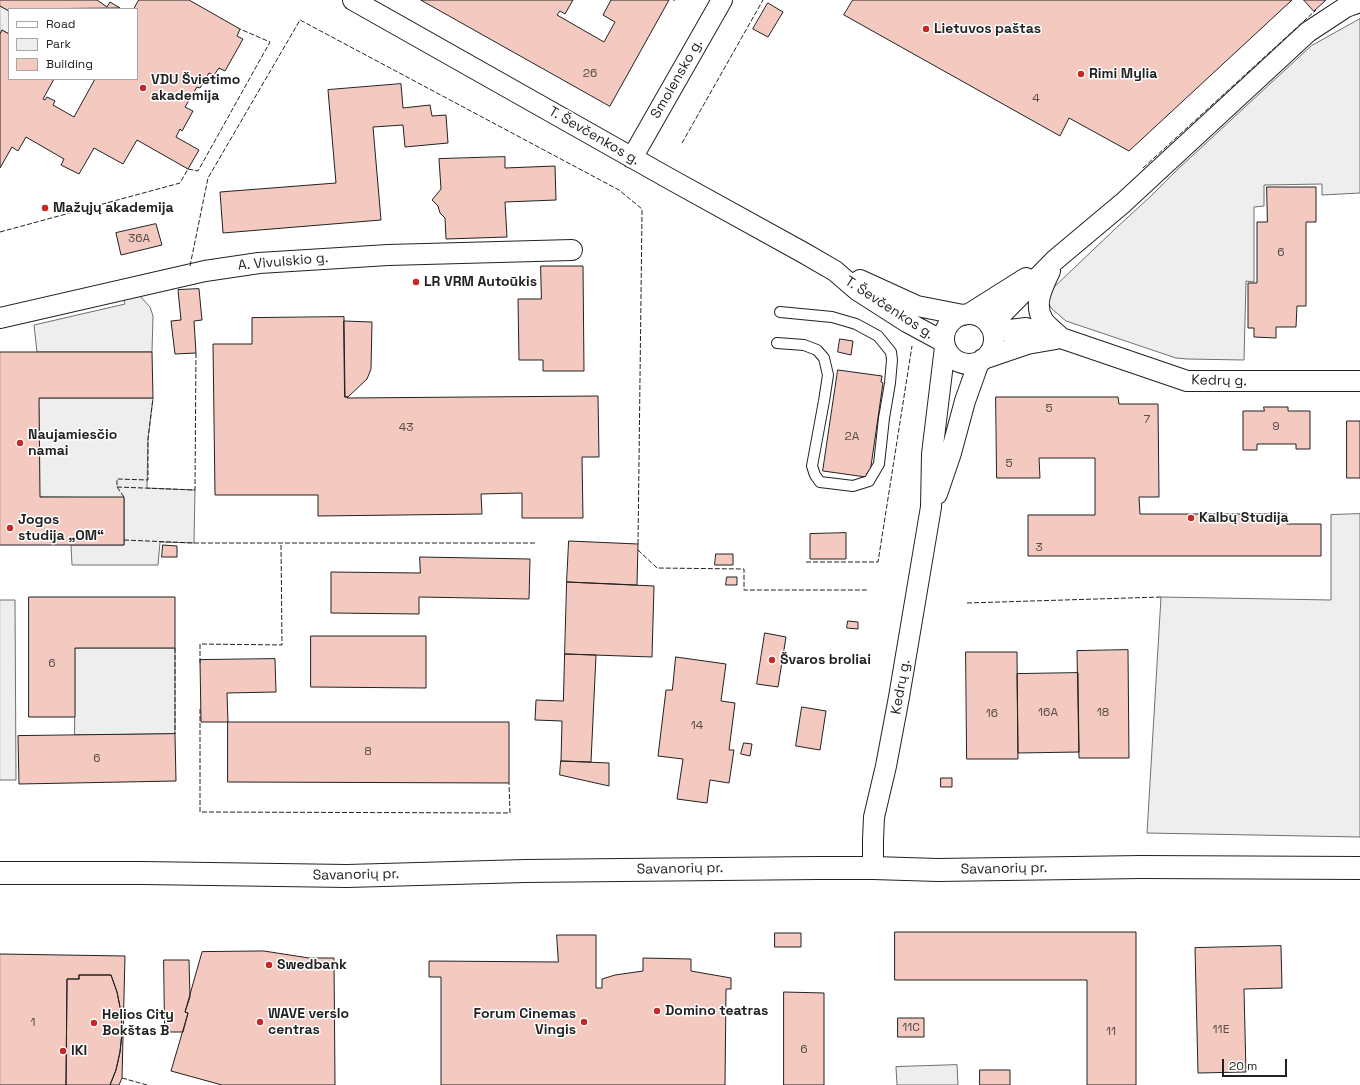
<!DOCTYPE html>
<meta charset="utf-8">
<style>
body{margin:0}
#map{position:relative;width:1360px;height:1085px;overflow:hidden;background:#fff;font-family:"Space Grotesk",sans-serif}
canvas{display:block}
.legend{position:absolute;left:8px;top:8px;width:130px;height:72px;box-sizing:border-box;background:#fff;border:1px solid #a7a7a7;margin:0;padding:5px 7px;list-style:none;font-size:12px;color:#222}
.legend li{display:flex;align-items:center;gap:8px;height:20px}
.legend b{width:20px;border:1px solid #a7a7a7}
.scale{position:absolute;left:1222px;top:1059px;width:65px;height:18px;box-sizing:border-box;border:2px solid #222;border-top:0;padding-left:5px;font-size:12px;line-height:14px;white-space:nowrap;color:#222;-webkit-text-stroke:3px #fff;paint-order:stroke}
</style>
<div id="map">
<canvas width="1360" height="1085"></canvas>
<ul class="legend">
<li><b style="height:5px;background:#fff"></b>Road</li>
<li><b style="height:11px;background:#eee"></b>Park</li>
<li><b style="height:11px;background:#f3c9c0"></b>Building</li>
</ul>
<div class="scale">20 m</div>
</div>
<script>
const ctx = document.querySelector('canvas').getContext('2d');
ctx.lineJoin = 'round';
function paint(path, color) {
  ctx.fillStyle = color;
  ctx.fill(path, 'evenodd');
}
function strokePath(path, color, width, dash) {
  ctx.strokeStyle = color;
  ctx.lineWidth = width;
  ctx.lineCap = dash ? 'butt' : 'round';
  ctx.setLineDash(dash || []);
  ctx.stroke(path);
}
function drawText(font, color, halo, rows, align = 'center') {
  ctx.font = font + ' "Space Grotesk",sans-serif';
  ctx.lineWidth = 3;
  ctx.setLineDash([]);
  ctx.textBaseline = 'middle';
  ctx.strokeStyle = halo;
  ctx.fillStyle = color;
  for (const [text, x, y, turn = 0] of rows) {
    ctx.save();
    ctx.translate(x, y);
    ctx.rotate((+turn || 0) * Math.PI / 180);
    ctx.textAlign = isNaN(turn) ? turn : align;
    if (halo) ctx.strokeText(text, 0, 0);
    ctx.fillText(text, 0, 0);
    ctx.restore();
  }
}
const green = new Path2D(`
 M0,6l9,5v23l-7,-4 -2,4z
 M1360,19v174l-38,2v-11l-58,1v21l-10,1v75l-8,-1 -2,79 -57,-1 -11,-1 -110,-37 -14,-12 -5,-8 3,-10 65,-62 37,-34 27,-27 132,-122z
 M140,296l10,11 3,9 -1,36h-115l-3,-27 91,-21 -2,-7z
 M39,398h114l-5,41 -1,49 48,2 -1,53 -34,-1 -2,23h-86l-1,-20h53v-47l-84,-1z
 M1360,514v323l-213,-4 14,-236 170,3v-85z
 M0,600h15l1,180h-16z
 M75,648h100v86l-100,1z
 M957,1065l1,20h-61l-1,-18z`);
paint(green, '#eee');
strokePath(green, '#6f6f6f', 1);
const building = new Path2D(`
 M0,0h97l10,7 3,-5 10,6 -111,1v2l-9,-5z
 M139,0h50l51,29 -3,7 6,3 -18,32 -6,-3 -5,7 -5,-2 -9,15 -3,-1 -12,20 8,4 -11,20 -2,-2 -4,8 23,13 -11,19 -51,-29 -14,24 -29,-16 -15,26 -18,-9 3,-6 -38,-22 -8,14 -6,-4 -12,21v-134l2,-4 7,4v45h45l-11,20 2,1 2,-3 8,4 -2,4 21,12 21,-38h42v-70h-3z
 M421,0h152l-8,14 -5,-3 -3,4 47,27 11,-20 -12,-7 8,-15h58l-59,106z
 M853,0h439l-163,151 -60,-33 -9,18 -216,-121z
 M1304,0h22l-12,11z
 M768,3l15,9 -15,25 -15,-8z
 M401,84l2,24 27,-3 2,11 14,-1 2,28 -43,4 -2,-22 -30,2 8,93 -158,13 -3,-41 116,-9 -8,-93z
 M505,157v11l50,-2 1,34 -51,2 2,35 -61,2 -1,-21 -5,-5 -2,-7 -6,-6 9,-11 -2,-30z
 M1267,187h49v35h-10v84h-9l-1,21h-20v11l-22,-1v-9h-6v-45h9v-61h10z
 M156,224l6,21 -41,10 -5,-22z
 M541,266h42l1,105h-41v-11h-24l-1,-61h23z
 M199,289l3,31 -8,1 2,32 -21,1 -4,-33 10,-1 -3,-30z
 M344,317l1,80h3l-1,1 251,-2 1,61h-17l1,61h-61v-25l-41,1 1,20 -164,2v-21h-103l-2,-151h39v-26z
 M344,321l28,1 -1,47 -4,10 -19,18h-3z
 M840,339l13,2 -2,14 -13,-3z
 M0,352h152l1,46h-114l1,99h84v48h-124z
 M838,370l44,6 -1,6 2,1 -13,90h-3l-1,4 -43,-6z
 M996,397h122l1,7h39l1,93h-20l1,17h147v10h34v32h-293v-41h67v-57h-56l1,20h-43z
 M1264,407h24v4h22v38h-14v-5h-39v6h-14v-39h21z
 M1347,421h13v57h-13z
 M846,533v26h-36v-25z
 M569,541l69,3 -1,41 -70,-3z
 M163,545l14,1v11h-15z
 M716,554h17v11h-18z
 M420,557l110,2 -1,40 -110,-2v17l-88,-1v-41l89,1z
 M727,577h10v8h-11z
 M567,582l87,4 -2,71 -87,-3z
 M29,597h146v51h-100v69h-46z
 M848,621l10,1v7l-11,-1z
 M765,633l21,4 -8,50 -21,-3z
 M311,636h115v52l-115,-1z
 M1128,650l1,108h-50l-2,-107z
 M966,652h51l1,107h-51z
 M565,654l31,1 -5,107 -30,-1 1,-40 -27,-1 1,-20 27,1z
 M676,657l50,7 -5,37 14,2 -6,47h5l-5,33 -19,-3 -3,23 -30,-4 6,-40 -25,-3 8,-66h6z
 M275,659l1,33 -49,1 1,29h-27l-1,-62z
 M1078,673l1,79 -61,1 -1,-79z
 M802,707l24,4 -6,39 -24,-4z
 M228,722h281v61l-281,-1z
 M175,734l1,47 -157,3 -1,-48z
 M744,743l8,1 -2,12 -9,-2z
 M561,761l48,2v23l-49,-11z
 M941,778h11v9h-11z
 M895,932h241v153h-49v-105h-192z
 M775,933h26v14h-26z
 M557,935h39v53h6v-9l13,-4 28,-4v-13l48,1v12l40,7v11h-5l-1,96h-284v-108h-12v-16l129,1z
 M1281,946l1,42 -38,1 2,83 -48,1 -3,-125z
 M264,951l45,7h25l1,127h-113l-51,-14 17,-58 -3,-1 17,-60z
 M0,954l125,2 -3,122 -3,7h-9l6,-15 4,-18 2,-19 -1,-21 -4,-20 -6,-17h-32v4h-12l-1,106h-66z
 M164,960h25l1,37 -5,15 3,1 -5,19h-18z
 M79,975h32l6,17 4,20 1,21 -2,19 -4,18 -6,15h-44l1,-106h12z
 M784,992l40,1v92h-40z
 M898,1018h26v19h-26z
 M980,1070h30v15h-30z`);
paint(building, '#f3c9c0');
strokePath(building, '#222', 1);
const service = new Path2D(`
 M777,343l27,2 13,5 7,8 4,17 -4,26 -12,65 3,9 5,7 33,4 16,-5 10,-17 5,-46 6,-35 2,-23 -1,-8 -13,-16 -22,-12 -24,-7 -52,-5`);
const minor = new Path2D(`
 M353,0l317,179 134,74 31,18 22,19 50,32 37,20
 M632,158l90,-158
 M1050,271c-7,15 -17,33 -7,49 4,7 13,12 18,18
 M860,280l57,26 46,9
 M969,314l57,-36
 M944 339a25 25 0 1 1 50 0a25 25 0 1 1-50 0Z
 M0,318l205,-47 54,-8 129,-8 184,-5
 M990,326l65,-66 68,-57 185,-171 38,-25 14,-5
 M993,332l33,-4 35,10 126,43h173
 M983,359l44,-15 29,-5
 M937,494l14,-41 14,-52 14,-39
 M873,868v-28l1,-23 12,-51 13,-69 32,-190 1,-53 13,-107`);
const primary = new Path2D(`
 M0,873h142l205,3 178,-5 293,-3h55l65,2 203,-3 219,1`);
strokePath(service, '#222', 12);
strokePath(minor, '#222', 22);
strokePath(primary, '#222', 24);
strokePath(service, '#fff', 10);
strokePath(minor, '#fff', 20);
strokePath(primary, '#fff', 22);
strokePath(new Path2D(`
 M673,0h2
 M682,143l81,-143
 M1143,168l173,-158
 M0,232l180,-49 8,-14 10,2 72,-129 -30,-13
 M190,266l18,-88 92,-158 319,170 23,19v5l-4,330
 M117,487l78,3 1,-139
 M124,497l-7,-10v-8l31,1v-41l5,-41
 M124,540l70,3h343
 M638,550l19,18 87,1v21h124
 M806,562h72l34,-216
 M967,603l194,-6
 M175,648v86
 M200,663v-19l82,1 -1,-102
 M200,709v103l310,1 -1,-30
 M122,1078l25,7`), '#222', 1, [5, 2]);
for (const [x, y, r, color] of [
 [926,29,4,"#c62828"],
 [1081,74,4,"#c62828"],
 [143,88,4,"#c62828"],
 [45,208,4,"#c62828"],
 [416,282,4,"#c62828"],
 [20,443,4,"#c62828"],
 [1191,518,4,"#c62828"],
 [10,528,4,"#c62828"],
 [772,660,4,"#c62828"],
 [269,965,4,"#c62828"],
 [657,1011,4,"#c62828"],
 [260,1022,4,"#c62828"],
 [584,1022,4,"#c62828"],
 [94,1023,4,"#c62828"],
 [63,1051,4,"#c62828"]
]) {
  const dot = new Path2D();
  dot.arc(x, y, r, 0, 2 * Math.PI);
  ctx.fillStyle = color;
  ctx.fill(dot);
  strokePath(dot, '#fff', 1.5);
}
drawText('12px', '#564c4a', null, [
 ["26",590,74],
 ["4",1036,99],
 ["36A",139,239],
 ["6",1281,253],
 ["5",1049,409],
 ["7",1147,420],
 ["9",1276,427],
 ["43",406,428],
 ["2A",852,437],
 ["5",1009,464],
 ["3",1039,548],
 ["6",52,664],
 ["16A",1048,713],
 ["18",1103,713],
 ["16",992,714],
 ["14",697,726],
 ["8",368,752],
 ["6",97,759],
 ["1",33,1023],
 ["11C",911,1028],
 ["11E",1221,1030],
 ["11",1111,1032],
 ["6",804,1050]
]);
drawText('bold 14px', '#222', '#fff', [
 ["Lietuvos paštas",934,29],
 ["Rimi Mylia",1089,74],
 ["VDU Švietimo",151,80],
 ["akademija",151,96],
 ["Mažųjų akademija",53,208],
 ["LR VRM Autoūkis",424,282],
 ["Naujamiesčio",28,435],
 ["namai",28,451],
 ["Kalbų Studija",1199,518],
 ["Jogos",18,520],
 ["studija „OM“",18,536],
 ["Švaros broliai",780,660],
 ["Swedbank",277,965],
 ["Domino teatras",665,1011],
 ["WAVE verslo",268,1014],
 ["centras",268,1030],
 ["Forum Cinemas",576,1014,"right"],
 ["Vingis",576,1030,"right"],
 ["Helios City",102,1015],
 ["Bokštas B",102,1031],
 ["IKI",71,1051]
], 'left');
drawText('14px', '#222', '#fff', [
 ["Smolensko g.",677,79,-60],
 ["T. Ševčenkos g.",594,136,30],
 ["A. Vivulskio g.",283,262,-5],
 ["T. Ševčenkos g.",889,308,33],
 ["Kedrų g.",1219,381,1],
 ["Kedrų g.",901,687,-80],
 ["Savanorių pr.",680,869,-1],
 ["Savanorių pr.",1004,869,-1],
 ["Savanorių pr.",356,875,-1]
]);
</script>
